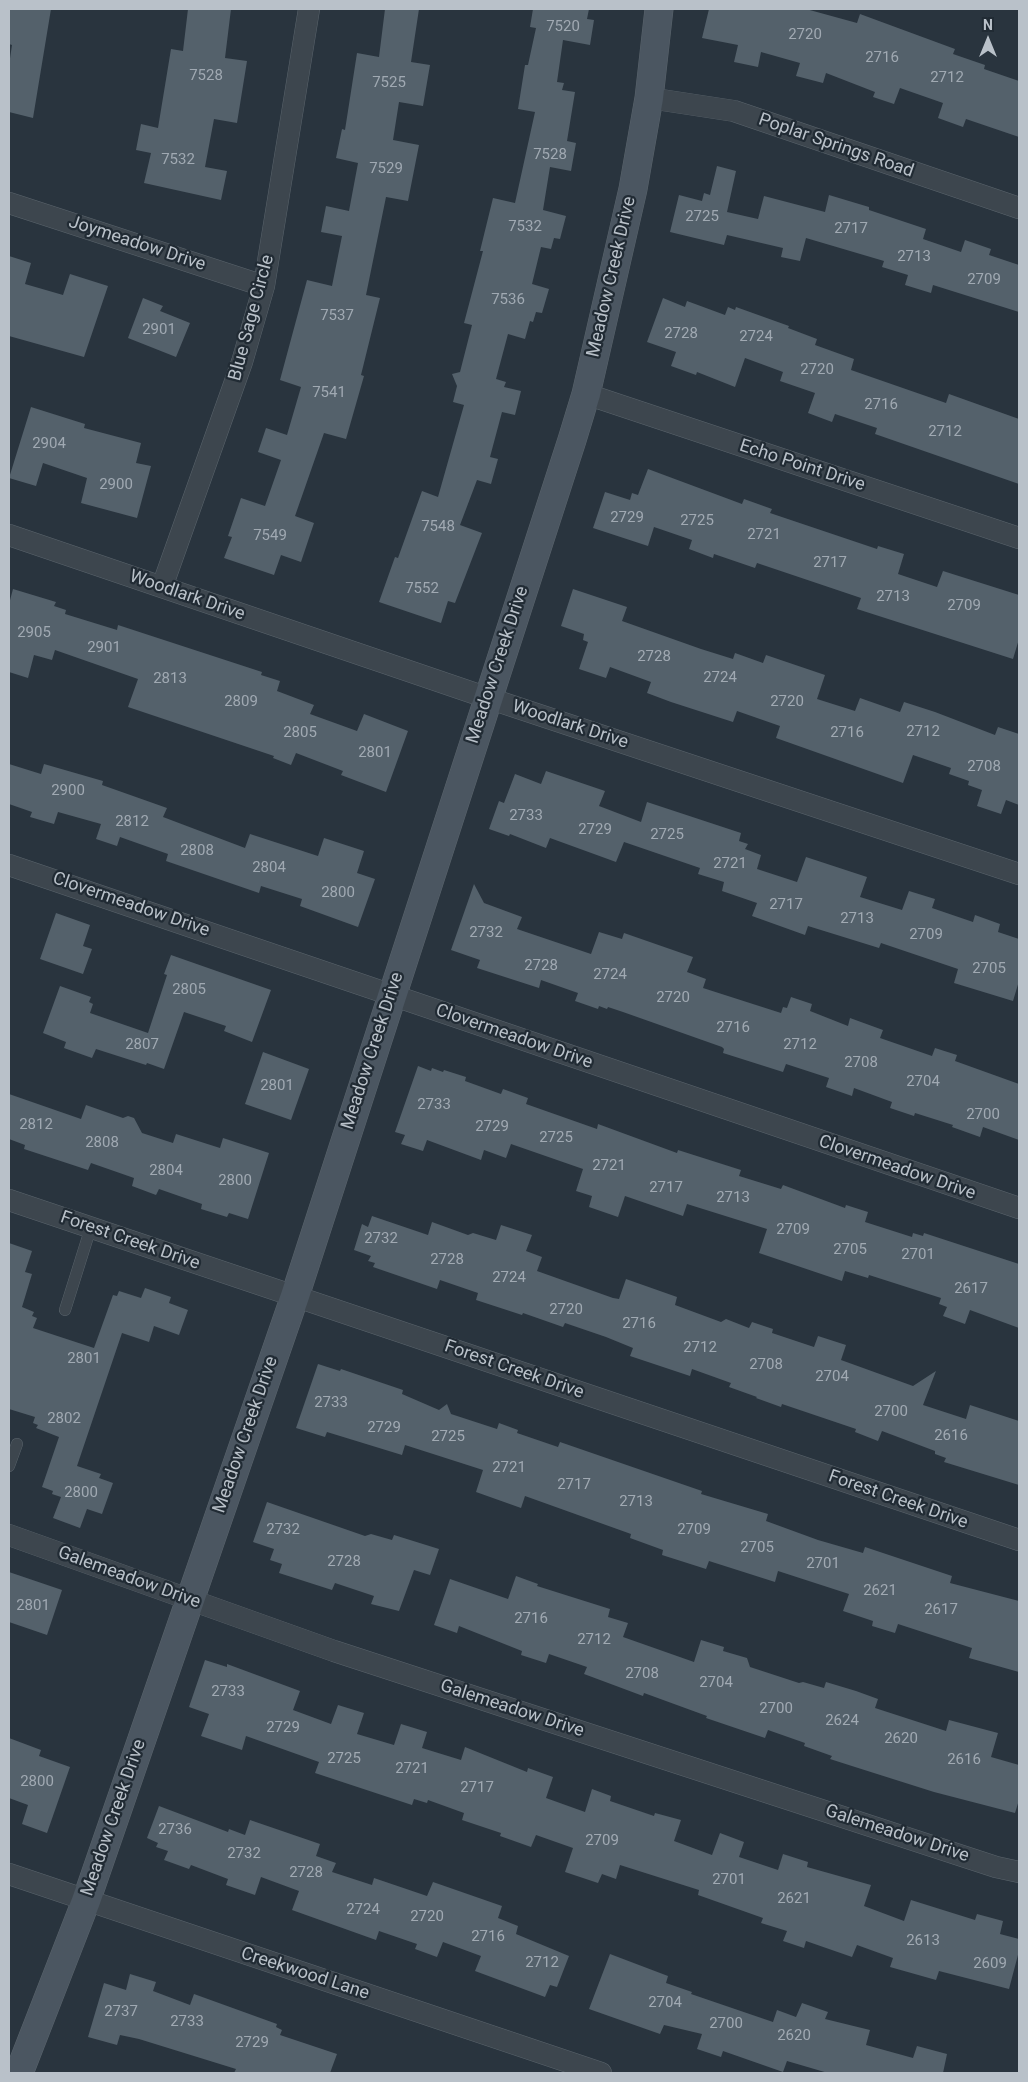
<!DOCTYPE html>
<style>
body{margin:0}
#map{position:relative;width:1028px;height:2082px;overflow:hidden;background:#29343e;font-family:Roboto,sans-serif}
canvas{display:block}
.frame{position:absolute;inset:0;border:10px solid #b9c1c9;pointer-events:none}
.north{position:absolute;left:963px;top:15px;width:50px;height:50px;-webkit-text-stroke:4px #212b34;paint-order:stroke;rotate:0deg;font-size:14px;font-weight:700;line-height:20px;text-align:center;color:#b9c1c9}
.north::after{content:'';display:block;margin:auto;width:18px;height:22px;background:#b9c1c9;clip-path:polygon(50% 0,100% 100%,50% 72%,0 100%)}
</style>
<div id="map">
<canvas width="1028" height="2082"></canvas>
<div class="frame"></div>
<div class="north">N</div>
</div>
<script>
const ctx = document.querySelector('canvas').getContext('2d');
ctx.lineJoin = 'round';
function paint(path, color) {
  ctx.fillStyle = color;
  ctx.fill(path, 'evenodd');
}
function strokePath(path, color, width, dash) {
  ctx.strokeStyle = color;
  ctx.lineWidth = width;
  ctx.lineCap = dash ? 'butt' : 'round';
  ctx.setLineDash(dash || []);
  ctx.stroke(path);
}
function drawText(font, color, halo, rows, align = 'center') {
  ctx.font = font + ' Roboto,sans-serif';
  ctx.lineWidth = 4.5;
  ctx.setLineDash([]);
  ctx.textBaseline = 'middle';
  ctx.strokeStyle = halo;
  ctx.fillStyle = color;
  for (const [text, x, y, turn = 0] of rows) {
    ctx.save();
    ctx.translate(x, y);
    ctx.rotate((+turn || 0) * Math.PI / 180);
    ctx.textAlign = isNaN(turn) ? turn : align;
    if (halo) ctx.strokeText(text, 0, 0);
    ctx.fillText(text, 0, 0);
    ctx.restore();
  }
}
paint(new Path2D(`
 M9,9h42l-18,109 -24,-6v-47l3,-20 -3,-1z
 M188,9h43l-6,49 22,3 -10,62 -23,-4 -9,48 22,4 -6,29 -77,-17 7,-30 -15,-3 5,-26 17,4 13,-79 12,2z
 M385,9h34l-8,53 19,3 -7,41 -24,-4 -6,38 26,5 -11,56 -22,-4 -20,98 14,3 -19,77 3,1 -18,63 -22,-6 -29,83 19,7 -13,39 -20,-7 -7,20 -50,-17 8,-21 -4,-1 13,-38 24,8 16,-46 -23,-8 8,-24 21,7 14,-48 -21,-7 27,-100 25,6 10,-50 -21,-4 5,-26 23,5 9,-48 -22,-5 6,-29 3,1 12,-77 22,4z
 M533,9h56l-2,10 7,1 -4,25 -27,-5 -6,42 7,1 -2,7 13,2 -8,49 9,2 -5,28 -21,-4 -7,43 23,6 -6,23 -6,-1 -3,11 -10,-2 -9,37 17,5 -7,24 -6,-1 -3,10 -3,-1 -5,18 -17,-5 -12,45 10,3 -2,5 17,4 -6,24 -13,-3 -12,45 8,2 -7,25 -14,-4 -17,45 22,8 -27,70 -7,-2 -7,22 -62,-21 16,-45 3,1 24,-67 16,6 26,-92 -11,-3 4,-16 -5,-12 8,-2 12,-47 -8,-2 19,-72h-3l13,-53 22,5 20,-91 -17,-3 7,-44h3l8,-37 -6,-1z
 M709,9h97l51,14 3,-9 95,35 -2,5 32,11 -1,4 35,12v56l-53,-18 -3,8 -25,-9 5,-15 -43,-15 -6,16 -21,-7 2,-5 -49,-19 -3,10 -27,-7 4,-13 -39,-11 -3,15 -24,-5 4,-17 -36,-7z
 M717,166l19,5 -9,41 31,7 6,-23 61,16 4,-17 40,12v3l57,19 -3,10 38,13 4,-12 26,9 -2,6 30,10v47l-86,-27 -2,8 -26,-8 3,-10 -26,-8 2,-6 -78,-23 -6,23 -19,-4 2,-9 -56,-13 -3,10 -54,-13 9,-37 23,6 2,-8 6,2z
 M9,256l22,7 -6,21 38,11 7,-21 38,12 -24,71 -75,-21z
 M143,298l20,8 -3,5 30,12 -14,34 -48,-19z
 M663,298l22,9 2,-6 38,14 3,-8 7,3 1,-3 53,19 -1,2 29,11 -2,6 39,14 -3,11 95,33 3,-9 70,25v65l-144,-50 2,-6 -42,-14 -3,8 -24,-9 7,-20 -35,-12 3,-9 -38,-14 -10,29 -38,-15 -1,3 -25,-9 5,-14 -29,-10z
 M31,407l54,17 -1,4 57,15 -5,20 15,3 -14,52 -56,-15 6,-25 -44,-15 -7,23 -27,-8z
 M648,469l94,35 2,-5 28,10 -2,4 107,36 1,-3 26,8 -6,20 39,13 6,-16 76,24v44l-6,20 -156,-50 4,-11 -104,-35 -2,5 -41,-14 -1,4 -24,-9 3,-9 -38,-13 -6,19 -55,-18 12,-36 25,8 2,-7 6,2z
 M13,589l43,13 -2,4 12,4 -1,4 52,16 1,-5 144,47 -1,3 19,6 -3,10 37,14 -4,9 47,17 7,-17 44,17 -22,61 -45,-17 2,-4 -47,-18 -5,12 -18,-7 1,-2 -146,-49 10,-28 -83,-29 -3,10 -18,-5 -6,23 -19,-6v-68z
 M573,589l54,18 -5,14 79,28 32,10 2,-6 28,10 3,-8 59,20 -8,24 38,12 5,-13 40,14 4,-10 31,10 60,23 3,-8 21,7v71l-13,-5 -5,14 -24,-8 5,-16 -14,-5 1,-4 -20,-7 2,-6 -38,-13 -10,28 -127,-45 4,-12 -43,-15 -4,11 -62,-20 -24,-9 4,-11 -41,-15 -4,11 -27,-9 9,-27 -5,-2 1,-6 -23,-8z
 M9,764l32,10 3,-10 59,17 -1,4 65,23 -4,9 82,31 5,-14 68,22 6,-18 40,13 -7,22 18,6 -17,48 -58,-21 2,-7 -41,-13 -2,7 -93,-32 2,-7 -48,-17 -3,9 -21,-7 5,-15 -43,-12 -4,12 -24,-7 2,-5 -23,-8z
 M546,771l59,20 -6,15 42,16 6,-20 94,31 -2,8 9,3 -3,5 16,6 -4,14 40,13 9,-25 61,20 -7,20 42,13 7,-19 26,8 -3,9 41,14 2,-7 25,9 -2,8 21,7v42l-6,20 -59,-18 4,-14 -77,-26 -2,5 -71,-22 -3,9 -53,-19 5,-13 -35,-12 2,-9 -26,-8 2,-6 -76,-26 -8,20 -66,-24 -4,10 -36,-14 -1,2 -20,-7 10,-28 5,2 11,-29 26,10z
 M474,884l10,19 38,14 -5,12 74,25 8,-22 23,7 2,-6 69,24 -6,15 19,7 -3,9 78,25 2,-6 4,1 4,-11 21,7 -2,7 38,15 2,-8 33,12 -3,8 52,18 3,-8 22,7 -2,6 64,23v56l-36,-13 -3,10 -28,-10 1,-2 -38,-12 -1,3 -24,-8 2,-6 -38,-14 -2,8 -26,-9 3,-9 -43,-14 -3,8 -60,-19 1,-4 -2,-2 -99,-35 -15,-5 -1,2 -8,-3 -1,3 -23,-8 3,-8 -37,-13 -2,8 -62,-20 3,-8 -29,-10z
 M56,913l34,12 -7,21 9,3 -9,25 -43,-15z
 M171,955l100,35 -19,52 -28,-11 2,-5 -42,-14 -20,57 -17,-6 -1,2 -50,-16 -4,9 -28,-10 2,-6 -23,-9 17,-47 31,11 -2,5 4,2 -3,9 58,20 19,-58 -3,-1z
 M263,1052l46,17 -18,51 -46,-16z
 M418,1066l13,5 1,-3 11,4 1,-2 22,7 -1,4 36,13 2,-5 25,9 -2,6 71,25 1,-5 79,29 1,-3 63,20 -2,6 42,13 2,-4 62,23 1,-3 22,7 -3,10 47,15 1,-4 10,3 1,-3 95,31v64l-49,-18 -5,14 -22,-8 4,-9 -8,-3 2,-6 -72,-23 -1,3 -23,-7 -3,10 -83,-28 8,-24 -80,-25 -4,12 -58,-20 -7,21 -29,-10 3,-11 -16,-5 7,-22 -72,-25 -5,14 -22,-8 -3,10 -54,-20 -4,11 -22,-7 4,-9 -10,-3z
 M9,1094l72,25 5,-14 37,13 5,-2 6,2 8,15 31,10 3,-9 44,14 3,-10 46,15 -21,66 -19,-6 -2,4 -26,-8 1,-5 -43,-15 -3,6 -24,-9 2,-8 -43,-15 -3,7 -64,-21 1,-4 -16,-6z
 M372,1216l56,19 4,-13 36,13 5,-2 23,7 5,-15 31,10 -6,16 16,6 -5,14 76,27 6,1 7,-20 51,18 -2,8 46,17 5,-3 23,9 3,-6 21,7 -1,4 42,14 4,-11 28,9 -5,15 72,26 23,-15 -13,34 43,14 4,-14 49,16v64l-75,-23 2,-4 -11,-4v-3l-53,-20 -4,10 -23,-9 1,-3 -74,-25 -1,3 -25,-9 1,-1 -28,-10 2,-4 -39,-14 -2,7 -60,-20 3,-8 -27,-11 -41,-14 -2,4 -40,-14 -1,2 -46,-15 2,-7 -38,-13 -3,9 -64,-22 2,-4 -7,-2 3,-5 -17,-6 8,-26 6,3z
 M9,1243l23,8 -7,21 7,2 -10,33 12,5 -2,4 5,2 -4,10 61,20 19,-53 4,1 2,-5 22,7 4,-10 26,9 -2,6 19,7 -9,25 -25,-9 -5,16 -27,-9 -45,133 24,8 -2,4 14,5 -11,31 -15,-5 -7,19 -27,-10 8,-21 -9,-3 1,-3 -11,-4 17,-50 -23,-9 2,-3 -5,-2 2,-6 -26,-8z
 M318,1364l22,7 1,-2 62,21 -1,4 37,16 8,-6 4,10 46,15 2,-6 19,7 -1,3 41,14 2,-5 142,49 -1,3 67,20 -2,7 52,19 45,13 2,-6 87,29 -2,7 69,18v71l-50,-14 3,-10 -74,-24 -3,9 -23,-7 1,-5 -30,-10 6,-17 -71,-23 -3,11 -66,-21 -3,8 -44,-14 1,-5 -33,-12 1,-4 -106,-38 -4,12 -45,-16 7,-22 -78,-25 -3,10 -75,-23 -2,5 -29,-9z
 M267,1502l98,34 6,-2 21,6 2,-5 45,14 -9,26 -16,-5 -15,41 -28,-7 3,-8 -39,-13 -3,7 -53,-17 3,-9 -12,-4 4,-11 -21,-7z
 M9,1572l53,18 -15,45 -38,-13z
 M516,1576l22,8 -1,2 73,23 -2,8 20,6 -5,14 71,25 7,-22 23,7 -1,4 24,7 3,9 49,16 4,-1 21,6 2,-6 30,9 22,8 -3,9 71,23 3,-11 49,13 -7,24 28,8v35l-4,13 -81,-21 -79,-25 -25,-8 2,-3 -28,-10 1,-3 -37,-13 -3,8 -59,-20 1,-2 -63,-23 -1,3 -59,-22 3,-7 -38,-13 -3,9 -25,-8 1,-4 -63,-25 -2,7 -23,-8 16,-46 58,20z
 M205,1660l22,7v-3l73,27 -7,19 38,14 7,-19 26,8 -7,21 37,11 7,-21 26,8 -5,16 39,12 4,-13 62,25 1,-4 25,9 -7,21 39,14 7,-23 19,7 -1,5 44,15 1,-3 26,7 -7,21 38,14 8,-22 24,9 -5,15 39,13 5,-16 25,8 -1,5 64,18 -7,21 40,15 7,-21 64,20 2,-6 26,7 -3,13 19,5v12l-10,38 -70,-18 -3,9 -46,-13 3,-9 -36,-13 -5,12 -46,-16 -2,7 -21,-7 4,-10 -26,-8 2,-5 -65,-23 1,-5 -79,-25 -4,14 -14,-5 -4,9 -33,-11 8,-24 -37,-13 -5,12 -31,-11 1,-3 -39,-13 2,-7 -36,-13 -1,3 -13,-4 -2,6 -97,-32 4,-11 -73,-26 -4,14 -41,-14 8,-22 -20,-7z
 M9,1738l32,12 -2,6 31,11 -23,66 -25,-9 6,-19 -19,-7z
 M159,1806l69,26 1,-3 16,6 5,-15 70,24 -4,12 20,7 -4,9 40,13 2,-7 53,18 6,-14 69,24 -4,12 20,8 -2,8 53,22 -12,31 -7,-2 -5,12 -70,-26 6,-15 -38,-14 -6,15 -22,-8 2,-5 -38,-13 -3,9 -84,-30 7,-19 -38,-14 -6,18 -29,-10 2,-6 -37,-14 -2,4 -25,-9 4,-9 -12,-4 2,-4 -11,-5z
 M610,1954l58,22 -2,7 26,9 -1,2 82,28 4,-12 19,7 6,-14 26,9 -3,7 45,11 -4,15 47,13 4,-12 30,8 -4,19h-115l-41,-12 -4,11 -60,-21 -2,6 -24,-8 5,-15 -38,-9 -4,9 -71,-25z
 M130,1974l26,8 -3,9 37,14 4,-11 83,30 -1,3 6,3 -2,5 57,19 -7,19h-96l2,-4 -97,-30 -19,-4 -3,10 -29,-8 16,-54 22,7z`), '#54616b');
const lane = new Path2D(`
 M65,1310l26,-83
 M9,1466l8,-22`);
const street = new Path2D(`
 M649,98l85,13 285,97
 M9,203l255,83
 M586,394l433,144
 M9,535l479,163 531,176
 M162,587l80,-225 22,-76 45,-277
 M9,865l1010,343
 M9,1200l1010,340
 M9,1535l325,116 662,216 23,5
 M9,1874l592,199`);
const secondary = new Path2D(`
 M19,2073l67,-172 209,-605 277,-856 14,-46 47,-205 16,-91 10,-89`);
strokePath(lane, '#5a646c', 12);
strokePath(street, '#5a646c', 22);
strokePath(secondary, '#5a646c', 29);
strokePath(lane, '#3d464e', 11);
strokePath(street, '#3d464e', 21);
strokePath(secondary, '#4b5661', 28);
drawText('15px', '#a0a9b2', null, [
 ["7520",563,27],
 ["2720",805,35],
 ["2716",882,58],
 ["7528",206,76],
 ["2712",947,78],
 ["7525",389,83],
 ["7528",550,155],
 ["7532",178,160],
 ["7529",386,169],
 ["2725",702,217],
 ["7532",525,227],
 ["2717",851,229],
 ["2713",914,257],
 ["2709",984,280],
 ["7536",508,300],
 ["7537",337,316],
 ["2901",159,330],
 ["2728",681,334],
 ["2724",756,337],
 ["2720",817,370],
 ["7541",329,393],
 ["2716",881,405],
 ["2712",945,432],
 ["2904",49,444],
 ["2900",116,485],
 ["2729",627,518],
 ["2725",697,521],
 ["7548",438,527],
 ["2721",764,535],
 ["7549",270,536],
 ["2717",830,563],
 ["7552",422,589],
 ["2713",893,597],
 ["2709",964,606],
 ["2905",34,633],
 ["2901",104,648],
 ["2728",654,657],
 ["2724",720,678],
 ["2813",170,679],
 ["2809",241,702],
 ["2720",787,702],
 ["2712",923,732],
 ["2805",300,733],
 ["2716",847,733],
 ["2801",375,753],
 ["2708",984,767],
 ["2900",68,791],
 ["2733",526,816],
 ["2812",132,822],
 ["2729",595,830],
 ["2725",667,835],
 ["2808",197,851],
 ["2721",730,864],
 ["2804",269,868],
 ["2800",338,893],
 ["2717",786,905],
 ["2713",857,919],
 ["2732",486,933],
 ["2709",926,935],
 ["2728",541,966],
 ["2705",989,969],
 ["2724",610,975],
 ["2805",189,990],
 ["2720",673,998],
 ["2716",733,1028],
 ["2807",142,1045],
 ["2712",800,1045],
 ["2708",861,1063],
 ["2704",923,1082],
 ["2801",277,1086],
 ["2733",434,1105],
 ["2700",983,1115],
 ["2812",36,1125],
 ["2729",492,1127],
 ["2725",556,1138],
 ["2808",102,1143],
 ["2721",609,1166],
 ["2804",166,1171],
 ["2800",235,1181],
 ["2717",666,1188],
 ["2713",733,1198],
 ["2709",793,1230],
 ["2732",381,1239],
 ["2705",850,1250],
 ["2701",918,1255],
 ["2728",447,1260],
 ["2724",509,1278],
 ["2617",971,1289],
 ["2720",566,1310],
 ["2716",639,1324],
 ["2712",700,1348],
 ["2801",84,1359],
 ["2708",766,1365],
 ["2704",832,1377],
 ["2733",331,1403],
 ["2700",891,1412],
 ["2802",64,1419],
 ["2729",384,1428],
 ["2616",951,1436],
 ["2725",448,1437],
 ["2721",509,1468],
 ["2717",574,1485],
 ["2800",81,1493],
 ["2713",636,1502],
 ["2732",283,1530],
 ["2709",694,1530],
 ["2705",757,1548],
 ["2728",344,1562],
 ["2701",823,1564],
 ["2621",880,1591],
 ["2801",33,1606],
 ["2617",941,1610],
 ["2716",531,1619],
 ["2712",594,1640],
 ["2708",642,1674],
 ["2704",716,1683],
 ["2733",228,1692],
 ["2700",776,1709],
 ["2624",842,1721],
 ["2729",283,1728],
 ["2620",901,1739],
 ["2725",344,1759],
 ["2616",964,1760],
 ["2721",412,1769],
 ["2800",37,1782],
 ["2717",477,1788],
 ["2736",175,1830],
 ["2709",602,1841],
 ["2732",244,1854],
 ["2728",306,1873],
 ["2701",729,1880],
 ["2621",794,1899],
 ["2724",363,1910],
 ["2720",427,1917],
 ["2716",488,1937],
 ["2613",923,1941],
 ["2712",542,1963],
 ["2609",990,1964],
 ["2704",665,2003],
 ["2737",121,2012],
 ["2733",187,2022],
 ["2700",726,2024],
 ["2620",794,2036],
 ["2729",252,2043]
]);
drawText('18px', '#b9c1c9', '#212b34', [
 ["Poplar Springs Road",836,146,19],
 ["Joymeadow Drive",137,244,18],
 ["Meadow Creek Drive",612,277,-77],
 ["Blue Sage Circle",252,318,-75],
 ["Echo Point Drive",802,466,18],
 ["Woodlark Drive",187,596,19],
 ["Meadow Creek Drive",498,665,-72],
 ["Woodlark Drive",570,725,18],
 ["Clovermeadow Drive",131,905,19],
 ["Clovermeadow Drive",514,1037,19],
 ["Meadow Creek Drive",373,1051,-72],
 ["Clovermeadow Drive",897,1168,19],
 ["Forest Creek Drive",130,1241,19],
 ["Forest Creek Drive",514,1370,19],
 ["Meadow Creek Drive",246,1435,-71],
 ["Forest Creek Drive",898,1500,19],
 ["Galemeadow Drive",129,1578,20],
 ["Galemeadow Drive",512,1709,18],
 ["Meadow Creek Drive",114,1818,-71],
 ["Galemeadow Drive",897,1834,18],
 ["Creekwood Lane",305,1974,18]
]);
</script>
